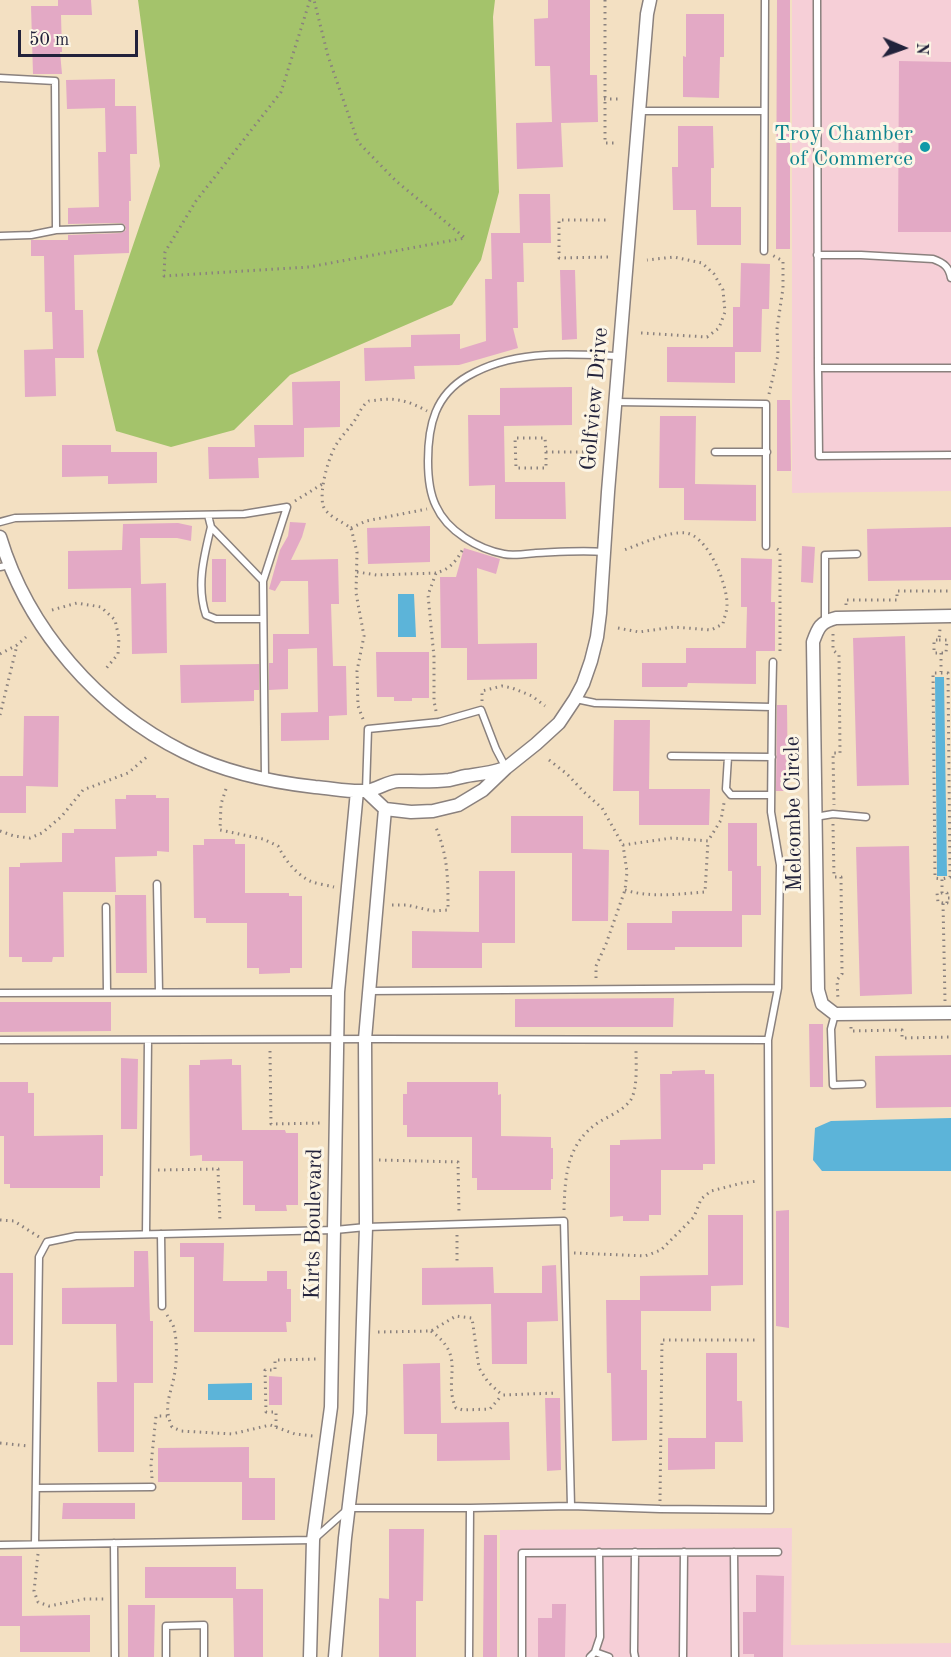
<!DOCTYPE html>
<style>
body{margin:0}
#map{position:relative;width:951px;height:1657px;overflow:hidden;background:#f3e0c2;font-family:"Old Standard TT",serif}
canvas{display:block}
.north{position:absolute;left:873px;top:18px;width:60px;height:60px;-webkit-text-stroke:4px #fcf5e5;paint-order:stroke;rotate:92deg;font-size:16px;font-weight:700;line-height:24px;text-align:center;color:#22223b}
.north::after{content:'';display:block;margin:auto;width:21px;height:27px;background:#22223b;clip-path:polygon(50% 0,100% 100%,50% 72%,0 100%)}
.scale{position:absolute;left:18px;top:30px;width:120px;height:27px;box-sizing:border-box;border:3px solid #22223b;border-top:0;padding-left:8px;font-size:18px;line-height:21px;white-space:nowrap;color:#22223b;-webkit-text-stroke:4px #fcf5e5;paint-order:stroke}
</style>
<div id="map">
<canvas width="951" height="1657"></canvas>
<div class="north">N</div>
<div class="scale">50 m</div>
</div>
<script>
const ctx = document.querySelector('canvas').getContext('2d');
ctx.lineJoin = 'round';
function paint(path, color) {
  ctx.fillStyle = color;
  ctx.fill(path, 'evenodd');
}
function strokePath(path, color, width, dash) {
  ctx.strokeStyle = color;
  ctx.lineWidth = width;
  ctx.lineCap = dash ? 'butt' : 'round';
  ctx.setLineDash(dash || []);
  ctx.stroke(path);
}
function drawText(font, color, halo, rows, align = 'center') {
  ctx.font = font + ' "Old Standard TT",serif';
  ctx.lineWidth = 6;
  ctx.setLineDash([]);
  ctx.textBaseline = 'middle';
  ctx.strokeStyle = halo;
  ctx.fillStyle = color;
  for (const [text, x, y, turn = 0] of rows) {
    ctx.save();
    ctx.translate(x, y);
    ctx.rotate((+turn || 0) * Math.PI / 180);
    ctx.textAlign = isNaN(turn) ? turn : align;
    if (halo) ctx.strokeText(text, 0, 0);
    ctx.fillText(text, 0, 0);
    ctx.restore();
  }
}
paint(new Path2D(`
 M792,0h159v491l-159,2z
 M792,1528l-1,117 160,-2v14h-451v-127z`), '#f6cfd7');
paint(new Path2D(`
 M138,0h357l-2,17 6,175 -18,68 -29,45 -162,70 -56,55 -63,17 -55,-16 -19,-80 63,-185z`), '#a4c36b');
paint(new Path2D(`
 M398,594h16l2,43h-18z
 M935,677h9l3,199h-10z
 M951,1118v53h-129l-9,-11 2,-32 16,-7z
 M252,1383v17h-44v-16z`), '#5cb4d9');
paint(new Path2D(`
 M58,0h33l1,15h-31l1,37h-2l2,22h-29l-2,-68h27z
 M548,0h42v75h7l1,47 -37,1 2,44 -46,2 -1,-46 36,-1 -2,-56h-15l-1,-47 14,-1z
 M777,0h13v249h-14z
 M686,14h38v43h-4l-1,41 -36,-1v-41l3,1z
 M899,61l52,1v170h-53z
 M115,79v27h21l1,48h-7l1,47h-2v52l-55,2 1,55h8l1,48h-29l1,38 -31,1 -1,-47 29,-1 -1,-37h-7l-1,-56h-13v-16h37v-5l53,-2 5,-3 -1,-5 -4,-2 -53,1v-16l31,-1 -1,-55h8l-1,-44 -38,1 -1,-29z
 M678,126h35l1,42h-3v39h30v38h-44l-1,-35h-23l-1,-43h6z
 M519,194h31l1,49h-28l1,39h-7l1,46h-5l5,20 -59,17 -45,1 1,13 -50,2 -1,-33 47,-1v-12l49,-1v15l26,-8 -1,-62h7l-1,-46h29z
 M741,263l29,1 -1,45h-7l-1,43h-26v31l-68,-1v-35h66v-40h7z
 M560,270h15l2,69 -15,1z
 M340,381v46l-36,1v29l-46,1 1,20 -50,1 -1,-32h47l-1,-22h39l-1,-43z
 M572,387v38l-68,1 1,56h60l1,37h-71v-34l-26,1 -1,-71h32v-27z
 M777,400h13l1,71h-14z
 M660,416h36l-1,68 61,1v36l-72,-1v-32h-25z
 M62,445h49v7h46v31l-49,1v-8l-46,1z
 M290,522l16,1 -4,14 -11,23 47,-1 1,45h-8l2,62h13l1,49 -18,1v24l-48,1v-28l37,-1 -1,-64 -29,1v40l-19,1v-27h4v-29h36l-1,-53h-27l-6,10 -6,-2 11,-39 8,-14z
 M178,523l14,3 -1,15 -14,-3h-37l1,46 25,-1 1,70 -35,1 -1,-66 -63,1v-38l54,-1 1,-26z
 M430,526v36l-62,2 -1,-36z
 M951,527v53l-83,1 -1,-52z
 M802,546l13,1 -2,36 -12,-1z
 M464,548l36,11 -4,15 -19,-6 1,76 59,-1v36l-70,1v-32h-26l-1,-71h16z
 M741,558l31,1 -1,43h4v49h-19v33l-68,-1 -1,4h-45v-24h44v-15h60l1,-41h-6z
 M212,559h14v43h-14z
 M905,636l4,149 -52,1 -4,-148z
 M376,652h53v46h-17v3h-18v-4h-17z
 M259,664v26h-5v11l-73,2 -1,-38z
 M777,705h10l1,86h-12z
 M24,716h35l-1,71 -32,-1v27h-26v-37h23z
 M614,720h36l-1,69h61l-1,36h-70v-34h-26z
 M126,795h30v3h13v54l-12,-1v5l-42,1 1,35h-53l1,65h-11l-1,5h-30v-5h-13v-90h11v-4l42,-1v-29h12v-4h42l-1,-30h11z
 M511,816h72v33l26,1 -1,71h-36v-68h-61z
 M728,823h29v43h4v49h-19v32h-67v3h-48v-27h45v-12h60v-40h-4z
 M204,839h31v5h10v49h44v3h13v72h-12v5l-31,1v-6h-12v-45h-41v-5h-12l-1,-73h11z
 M909,846l3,148 -52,2 -4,-149z
 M479,871h36v72h-33v25h-70v-37l67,1z
 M115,895h31l1,78h-31z
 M674,998l-1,29h-158v-28z
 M0,1002h111v29l-111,1z
 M809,1024h14v63h-13z
 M951,1055v52l-75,1 -1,-52z
 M121,1058l17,1 -1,70h-16z
 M232,1059v6h9l1,65h43l1,3h12v72h-12l1,6h-32v-6h-12v-44h-41v-6l-12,1 -1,-91h11v-5z
 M705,1070v4h9l1,90h-12v6h-42v45h-12v6h-26v-5l-13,1v-72h10v-5l41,-1 -1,-65h12v-3z
 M0,1082h28v11h6v43l69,-1v41h-3v12h-90v-4h-6v-48h-4z
 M407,1082h91v13l3,-1v42l50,1v11h2v31h-2v11h-74v-12h-5v-41h-65v-12h-4v-31h4z
 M789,1210v118l-13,-2v-115z
 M708,1215h35v70l-32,1v25h-70v59h6v70l-35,1 -1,-68h-4l-1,-73h34v-24l68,-1z
 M180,1243h44l-1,38h44v-10h20v18h4v33h-5l1,10h-93v-75h-14z
 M134,1251h14l2,70h3v62h-19v69h-36l-1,-70h20l-1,-58h-54v-36l72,-1z
 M556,1265l2,56 -31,1v42h-35l-1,-60 -69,1v-37l71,-1 1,26h48v-27z
 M0,1273h13v72h-13z
 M706,1353h31v48h5l1,41h-28v27l-47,1v-32h38z
 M440,1363l1,60 68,-1 1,38 -73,1v-27h-33l-1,-70z
 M269,1376l13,1v28h-13z
 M545,1398h15l1,72 -14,1z
 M249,1447v31h26v42h-33v-38h-84v-34z
 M63,1503h72v16h-73z
 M389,1529h35l-1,72h-7v56h-37v-59l10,1z
 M484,1535h13v122h-14z
 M0,1556h22v60l68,-1v37h-70v-26h-20z
 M145,1567h91v22h27v68h-29l-1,-59h-88z
 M756,1575l28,1 -1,81h-29v-3h-11v-42h13z
 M552,1604h14l-1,53h-27v-39h14z
 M128,1605h27l-1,52h-26z`), '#e3a9c5');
const lane = new Path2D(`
 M817,0l1,368h133
 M0,78l55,3 1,149
 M639,111h125
 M0,236l31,-1 25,-5 65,-2
 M764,251l1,-251
 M817,255h44l72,4c11,4 16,8 18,19
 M818,368l1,88 132,-1
 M615,402l151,2v142
 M715,452h52
 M208,515l3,12 52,54
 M0,522l15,-4 229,-4 43,-7 -24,74 2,198
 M211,527c-7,29 -15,59 -5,88l10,4h47
 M604,552c-23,-2 -45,0 -68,1 -10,1 -23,3 -32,1 -26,-5 -57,-23 -68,-48 -7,-14 -8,-30 -8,-45 0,-36 7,-66 40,-85 46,-27 100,-22 151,-20
 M0,567l10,-2
 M825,621v-66l32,-1
 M772,707l1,-45
 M671,756l101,1
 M728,757l-2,32 5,6h40
 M366,791l2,-62 71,-7 42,-12 15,39 10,19
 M815,817l18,-3 33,3
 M157,884l2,108
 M106,907l1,85
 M368,991l410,-3
 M0,993l338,-1
 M835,1014l-4,15 2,56 29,-1
 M0,1040l382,-1 386,1
 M146,1234l2,-194
 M161,1234l1,72
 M36,1488l116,-1
 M114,1543l1,114
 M35,1544l4,-287 8,-15 29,-6 259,-6 31,-3 198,-6 7,285
 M0,1545l313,-5 36,-32h121l101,-2 89,3 110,1 -2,-470 10,-52 2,-123 -9,-53 1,-105 -177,-4 -19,-4
 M635,1552l-1,100 1,5
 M734,1552l1,105
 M595,1652l14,5
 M166,1657v-31l38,-1v32
 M469,1657l1,-149
 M522,1657v-104l256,-1
 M590,1657l5,-5 5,-15 -1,-85
 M683,1657l1,-105`);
const street = new Path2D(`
 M0,537c28,93 98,172 184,215 40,20 86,30 131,35 16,1 33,5 49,4 12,0 23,-10 35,-10 16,0 33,1 50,-1 6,-1 11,-3 17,-4 13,-2 24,-3 36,-7
 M951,616l-115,2c-16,4 -18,10 -23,24l5,348 4,14 13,10 116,-1
 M366,791l19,18 26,3 22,-1 25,-6 25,-15 23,-22 30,-24 23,-21 16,-24 8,-15 8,-23 6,-24 3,-24 8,-121 39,-478 3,-14
 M310,1657l3,-117 18,-133 7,-415 19,-201
 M335,1657l10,-119 15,-125 6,-186 -1,-188 20,-230`);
strokePath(lane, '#8a817e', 9);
strokePath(street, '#8a817e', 15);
strokePath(new Path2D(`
 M310,0l-29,92 -85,109 -31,51 -1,24 145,-9 156,-29 -69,-57 -38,-39 -30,-86 -14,-56
 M605,0v143h12
 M604,99h16
 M608,257l-49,1v-38h51
 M641,333l66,4 12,-9 6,-16 -2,-22 -9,-16 -12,-11 -28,-6 -27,3
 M769,394l9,-39 -1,-26 6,-41v-27l-11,-6
 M546,452v16h-30l-1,-30h30l1,14h46
 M295,501l29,-18
 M351,528l15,-7 61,-12
 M777,549l3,2v103
 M357,572l20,3 59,-2
 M846,605v-5h51v-9h54
 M52,610l25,-7 24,4 14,13 4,18 -1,16 -14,17
 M618,628l21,4 35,-5 37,3 12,-6c1,-6 4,-13 4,-18 1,-21 -19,-70 -41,-73 -18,-2 -45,11 -62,17
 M833,634v16l6,5 1,98h-7l1,52
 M939,640h8l-1,13h-12v-13h5l1,-11
 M941,653v19
 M0,654l17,-9 9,-8
 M482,701v-10l20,-5 10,2 20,8 13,10
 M436,711l-2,-10v-44l-6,-62 8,-22c15,-4 21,-13 28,-26
 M0,715l17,-70
 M363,719l-5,-13 -1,-35 7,-35 -8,-43 1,-41 -6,-24c-8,-6 -26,-13 -28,-23 -4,-15 6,-51 15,-63 5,-8 12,-14 17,-22 4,-6 7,-15 14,-19 1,0 8,-1 9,-1 18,-3 33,2 49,11
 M549,760l18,14 17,18 18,16 21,37 49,-7 36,3 13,-21 3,-17
 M226,789l-5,15 -1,26 43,9 15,7c7,14 18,28 32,35 7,3 17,4 24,6
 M833,824l1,53h7l1,97 -5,6 1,20
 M0,831l14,5 16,2 12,-5 20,-17 21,-26 45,-17 21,-18
 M625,890c25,8 54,4 80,2l3,-51
 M942,893v-14l-7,-1 -2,-205h15l2,204 -8,2
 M943,903l-5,-1 -1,-9h10v5
 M392,905h15l26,6 15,-1c0,-33 0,-54 -13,-85
 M596,978v-12l10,-22 19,-54 2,-18 -4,-27
 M945,1001l-2,-98h4v-5h4
 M851,1027v4l51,-1v8l49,-1
 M270,1051l1,73 51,-1
 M379,1160l79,2 1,51
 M158,1170l60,-1 2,53
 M564,1210c1,-35 3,-67 35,-88 10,-6 23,-11 31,-21 8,-11 6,-37 6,-51
 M0,1220l14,1 25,16
 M457,1235v29
 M574,1253l71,3 16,-6 33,-33 7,-18 10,-8 31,-8 16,-2
 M167,1315c2,4 6,9 7,13 3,12 3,31 1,43 -3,23 -13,33 -3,56l9,4 51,3 38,-9 25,9 18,2
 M431,1331c37,27 11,47 25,77l7,2 27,-1 12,-14
 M378,1332l53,-1 25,-15 16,2 7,50 9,14 14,13 55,-2
 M276,1427v-15h-10l-1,-42h10v-10l43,-1
 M0,1443l28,3
 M152,1478l-1,-13 5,-49h11
 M660,1501l2,-161h97
 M38,1554l-4,37 4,11 11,4 36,-7h19`), '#8a817e', 3, [1.5, 4.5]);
strokePath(lane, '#fff', 6);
strokePath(street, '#fff', 12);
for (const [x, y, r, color] of [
 [925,147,6,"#0f9aa8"]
]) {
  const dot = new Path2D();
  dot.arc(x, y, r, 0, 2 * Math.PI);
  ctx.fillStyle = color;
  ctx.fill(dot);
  strokePath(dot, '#fcf5e5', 2);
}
drawText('22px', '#0d838f', '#fcf5e5', [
 ["Troy Chamber",913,134],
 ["of Commerce",913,159]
], 'right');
drawText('22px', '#22223b', '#fcf5e5', [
 ["Golfview Drive",595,399,-85],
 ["Melcombe Circle",794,814,-91],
 ["Kirts Boulevard",314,1224,-89]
]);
</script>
